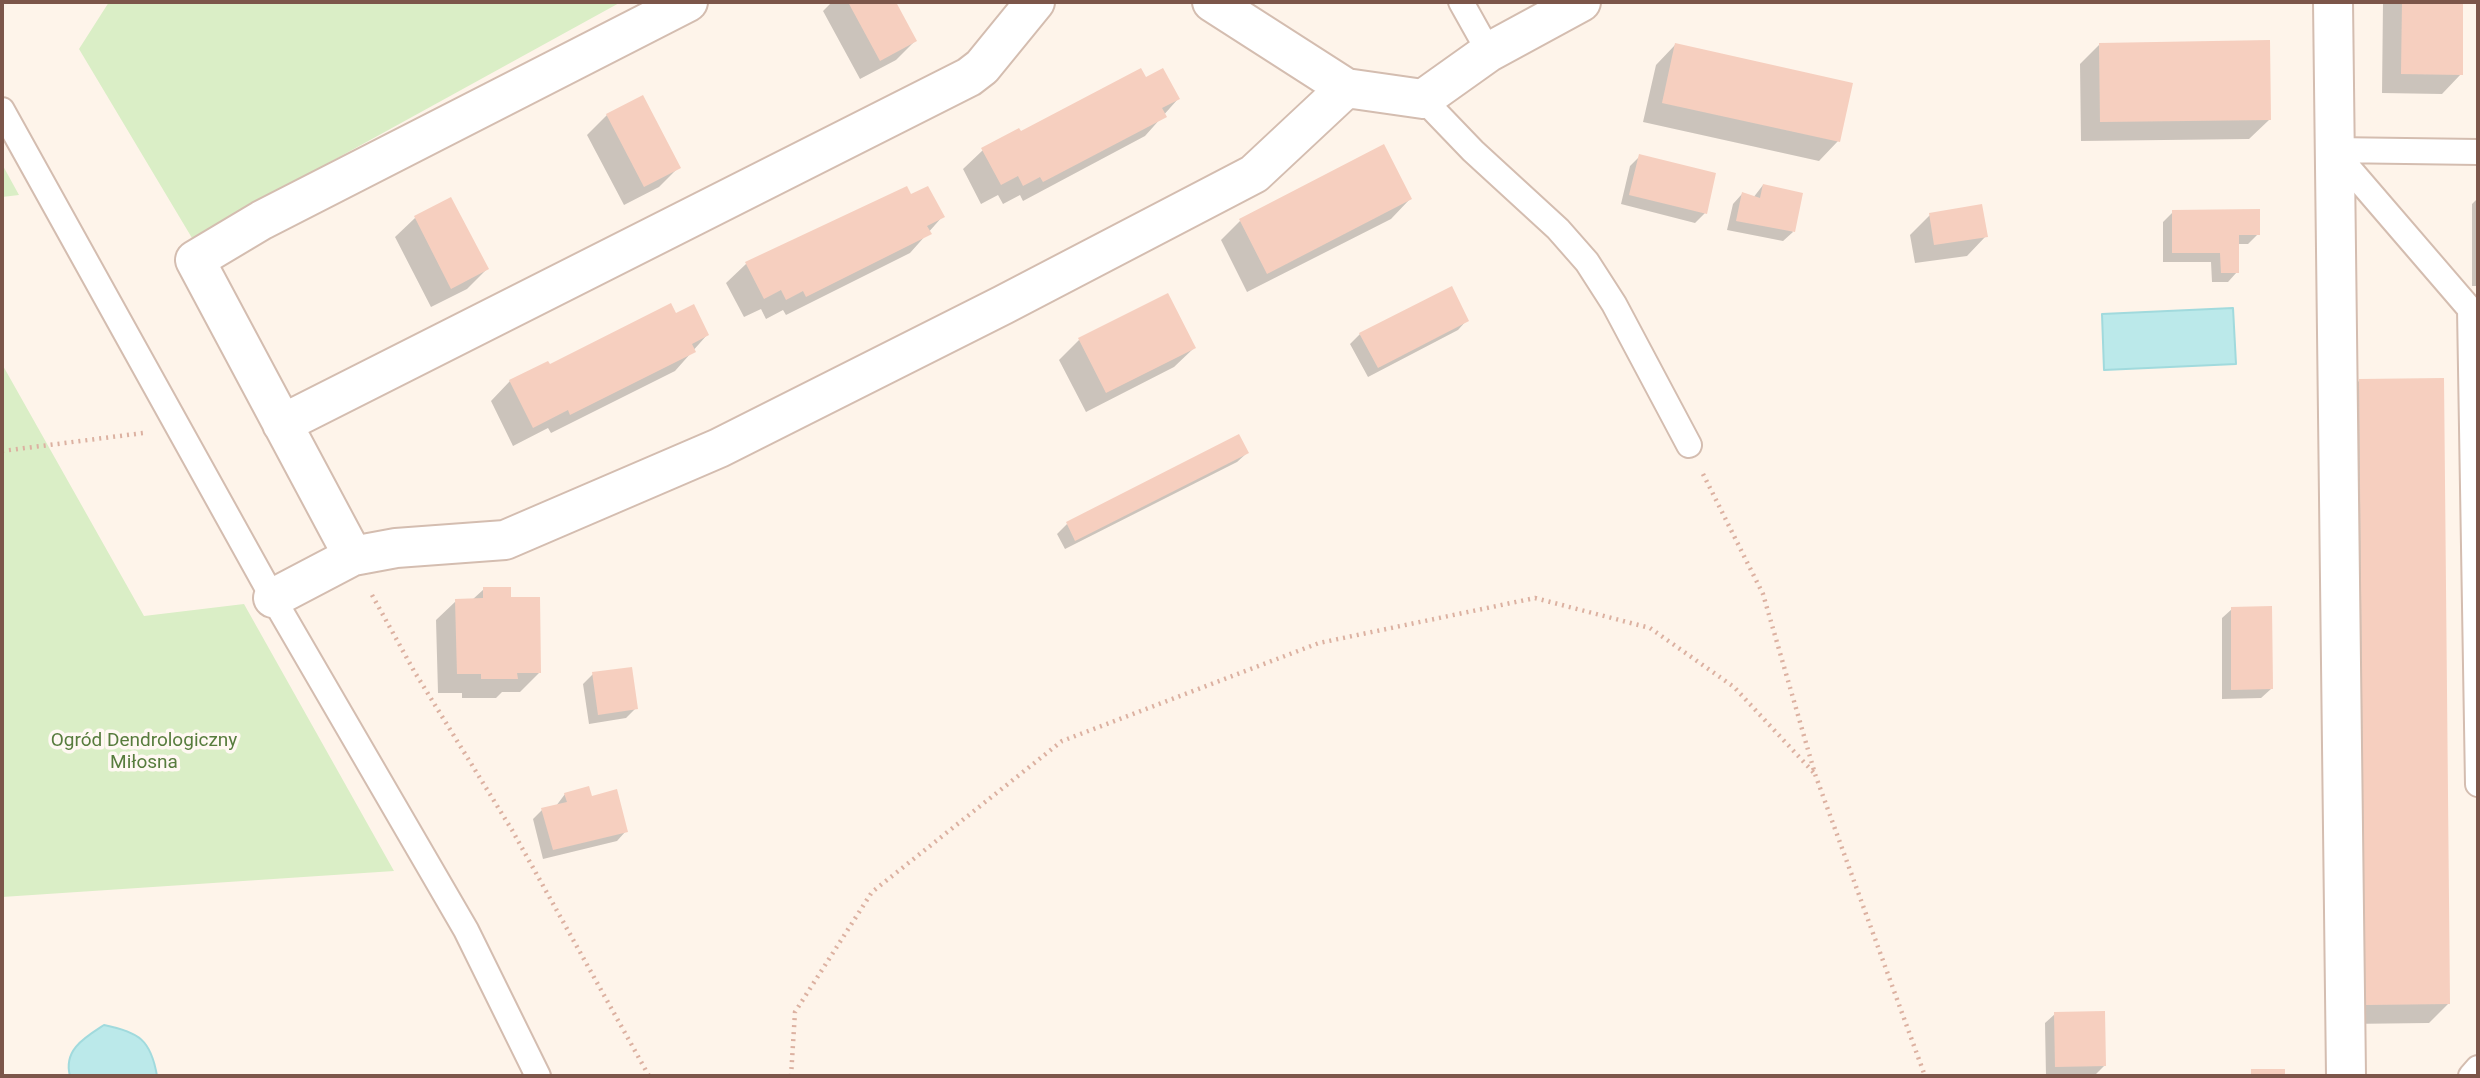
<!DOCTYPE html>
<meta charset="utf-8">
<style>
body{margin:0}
#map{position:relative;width:2480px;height:1078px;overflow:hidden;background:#fef4ea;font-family:Roboto,sans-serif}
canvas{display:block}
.frame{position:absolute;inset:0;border:4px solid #7c564a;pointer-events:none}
</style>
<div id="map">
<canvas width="2480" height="1078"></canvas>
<div class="frame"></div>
</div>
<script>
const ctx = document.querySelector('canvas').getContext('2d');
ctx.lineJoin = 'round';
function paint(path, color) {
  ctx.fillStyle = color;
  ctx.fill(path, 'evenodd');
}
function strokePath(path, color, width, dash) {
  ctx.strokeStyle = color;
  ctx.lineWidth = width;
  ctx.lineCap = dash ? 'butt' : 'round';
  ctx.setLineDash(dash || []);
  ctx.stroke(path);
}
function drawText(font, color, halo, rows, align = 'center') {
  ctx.font = font + ' Roboto,sans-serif';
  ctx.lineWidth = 7;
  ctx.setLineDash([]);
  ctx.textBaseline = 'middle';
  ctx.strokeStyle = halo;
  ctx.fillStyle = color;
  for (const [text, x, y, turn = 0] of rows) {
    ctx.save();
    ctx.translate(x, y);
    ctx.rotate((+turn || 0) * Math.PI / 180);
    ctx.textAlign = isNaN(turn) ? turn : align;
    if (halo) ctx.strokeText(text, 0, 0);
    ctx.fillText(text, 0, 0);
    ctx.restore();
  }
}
paint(new Path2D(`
 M109,2h512l-429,236 -113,-189z
 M2,164l17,31 -17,2z
 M2,364l142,252 100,-12 150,267 -392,26z`), '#daeec6');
const water = new Path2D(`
 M2233,308l3,56 -132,6 -2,-56z
 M104,1025c35,7 47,15 53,51h-87c-7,-26 14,-38 34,-51z`);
paint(water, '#bbe9ea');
strokePath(water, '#a1dadd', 2);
paint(new Path2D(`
 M832,2h62l21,39 -19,19 -36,19 -37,-68z
 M2383,2h79l-1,72 -19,20 -60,-1z
 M2100,44l169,76 -20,19 -168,2 -1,-77z
 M1675,45l163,96 -19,20 -176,-39 13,-57z
 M1145,79l33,20 -33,37 -122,65 -3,-6 -17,9 -5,-9 -17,9 -18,-35 20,-19z
 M607,115l72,52 -20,20 -35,18 -37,-70z
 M1640,156l65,57 -10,10 -74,-19 9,-38z
 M1763,185l30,47 -10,9 -56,-11 6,-26 9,-10 11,4z
 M910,197l33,19 -33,37 -124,62 -3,-5 -17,9 -5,-10 -17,8 -18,-34 20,-19z
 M2478,198v88h-6v-82z
 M450,199l37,70 -20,20 -36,18 -36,-70 20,-19z
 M1410,199l-19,20 -144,73 -26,-52 19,-19z
 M2173,212l85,22 -10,10h-11v28l-9,10h-16l-1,-20h-48v-40z
 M1930,215l56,21 -19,20 -52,7 -5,-28z
 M1451,288l16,32 -9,10 -90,47 -18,-33 10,-10z
 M675,315l32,20 -32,36 -124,62 -3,-5 -35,18 -22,-45 19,-20z
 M1079,340l115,8 -20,19 -88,45 -27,-52z
 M2360,380l89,623 -20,20 -83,1 -6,-624z
 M1247,453l-10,9 -172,87 -8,-15 10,-10z
 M484,589l25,10 31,73 -20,20h-18l-6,6h-34v-5h-24l-2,-73 20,-19 16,-1z
 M2232,609l39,80 -10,9 -39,1v-81z
 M593,674l43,34 -10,10 -37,6 -6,-40z
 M565,794l61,37 -9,10 -74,18 -10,-40 9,-9 14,-4z
 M2055,1014l50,51 -10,10 -49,1 -1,-53z`), '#0003');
paint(new Path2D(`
 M848,2h48l21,39 -37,20z
 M2402,2h61v73l-62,-1z
 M2270,40l1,80 -171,2 -1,-79z
 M1675,43l178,40 -13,59 -178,-39z
 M1141,68l5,9 17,-9 17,31 -18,9 5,9 -124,65 -3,-5 -17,9 -5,-10 -17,9 -20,-37 38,-20 2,3z
 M643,95l38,73 -37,19 -38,-73z
 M1384,144l28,55 -145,75 -28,-55z
 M1639,154l77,19 -9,41 -78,-19z
 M1763,184l40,9 -8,39 -59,-11 6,-29 18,6z
 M907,186l4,8 17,-8 17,31 -18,9 5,8 -126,63 -3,-6 -17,9 -5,-10 -17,9 -19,-37z
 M451,197l38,72 -38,20 -37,-73z
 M1982,204l6,33 -54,8 -5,-32z
 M2260,209v26h-21v38h-18l-1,-20h-48v-43z
 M1452,286l17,35 -91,47 -19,-35z
 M1168,293l28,55 -90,45 -28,-55z
 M671,303l5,10 18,-9 15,31 -17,9 4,8 -126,63 -2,-5 -35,18 -24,-48 39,-19 2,3z
 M2444,378l6,626 -85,1 -6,-626z
 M1239,434l10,19 -174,88 -9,-19z
 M483,587h28v10h29l1,76h-24l1,6h-37v-5h-24l-2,-75 28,-1z
 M2272,606l1,83 -42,1v-83z
 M632,667l6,42 -40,6 -6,-43z
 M589,786l3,10 25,-7 11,43 -75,18 -12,-42 26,-6 -3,-9z
 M2105,1011l1,55 -51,1 -1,-55z
 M2251,1069h34v7h-34z`), '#f6cfbf');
const service = new Path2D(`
 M1461,2l28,50
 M1423,99l50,52 85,78 29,33 27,42 75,141
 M2,110l271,488 193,332 72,146
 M2333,150l145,2
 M2334,151l136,158 8,475
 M2471,1076l7,-8`);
const minor = new Path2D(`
 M1212,2l134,86 77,11 66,-47 92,-50
 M2333,2l13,1074
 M282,424l687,-347 13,-10 53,-65
 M353,556l-158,-296 67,-40 426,-218
 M273,598l80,-42 43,-8 109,-8 214,-92 284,-143 251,-131 92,-86`);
strokePath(service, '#d4bdb0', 28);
strokePath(minor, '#d4bdb0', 42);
strokePath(new Path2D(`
 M2,451l141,-18
 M1703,474l60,120 52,180 110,302
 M372,595l42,76 98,159 137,246
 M791,1076l4,-64 77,-120 190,-151 257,-98 216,-45 115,30 84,59 81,87`), '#dcb1a1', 4.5, [2, 5]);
strokePath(service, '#fff', 24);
strokePath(minor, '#fff', 38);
drawText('19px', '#577c3d', '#fff8f2', [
 ["Ogród Dendrologiczny",144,741],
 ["Miłosna",144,763]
]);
</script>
